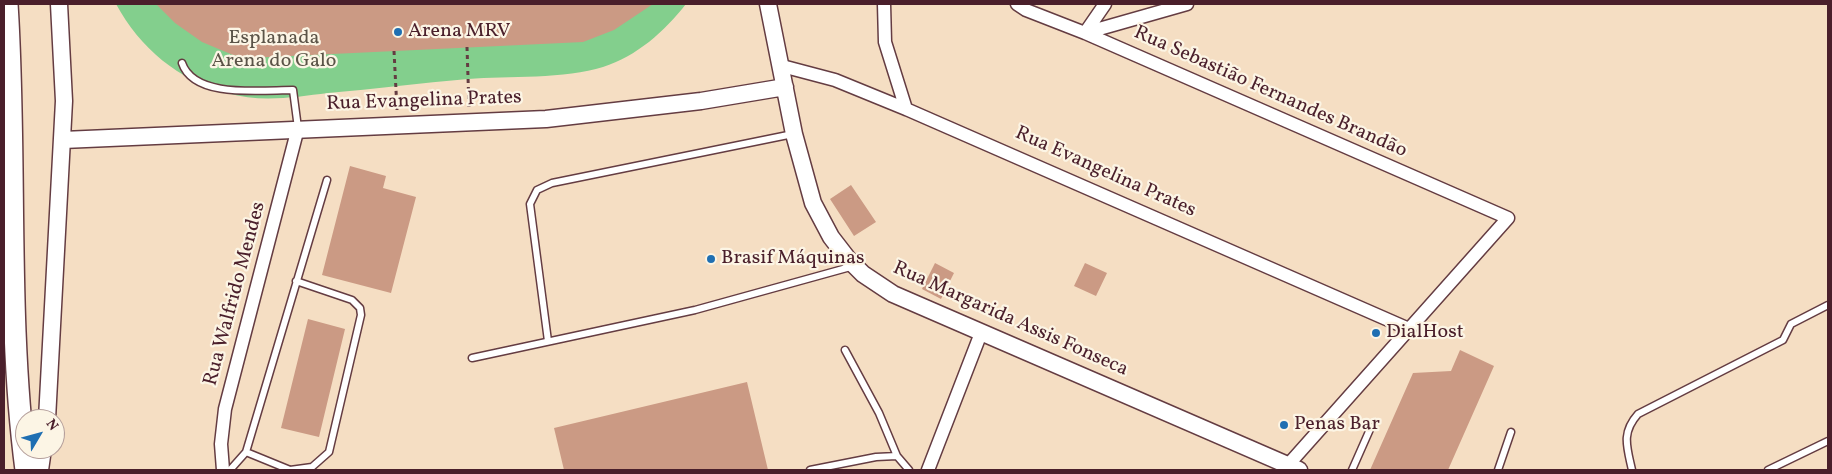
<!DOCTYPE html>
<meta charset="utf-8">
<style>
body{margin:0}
#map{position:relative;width:1832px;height:474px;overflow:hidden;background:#f5dec3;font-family:Vollkorn,serif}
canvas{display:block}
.frame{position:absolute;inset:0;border:5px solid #4a1f2b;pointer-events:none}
.north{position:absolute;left:15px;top:409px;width:50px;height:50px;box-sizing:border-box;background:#fcf5e5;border:1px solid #b59f9b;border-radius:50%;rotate:53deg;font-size:14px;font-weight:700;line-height:20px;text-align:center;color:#4a1f2b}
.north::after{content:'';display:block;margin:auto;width:18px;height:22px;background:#1f6fb2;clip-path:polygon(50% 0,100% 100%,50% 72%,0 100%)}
</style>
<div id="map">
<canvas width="1832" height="474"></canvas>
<div class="frame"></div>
<div class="north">N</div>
</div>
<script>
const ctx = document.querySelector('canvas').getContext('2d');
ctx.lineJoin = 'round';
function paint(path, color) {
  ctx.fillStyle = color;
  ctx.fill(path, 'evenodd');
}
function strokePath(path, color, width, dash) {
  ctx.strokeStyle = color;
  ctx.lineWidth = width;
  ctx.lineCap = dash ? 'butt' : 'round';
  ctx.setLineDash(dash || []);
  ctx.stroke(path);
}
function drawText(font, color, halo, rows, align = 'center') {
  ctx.font = font + ' Vollkorn,serif';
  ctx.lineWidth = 4.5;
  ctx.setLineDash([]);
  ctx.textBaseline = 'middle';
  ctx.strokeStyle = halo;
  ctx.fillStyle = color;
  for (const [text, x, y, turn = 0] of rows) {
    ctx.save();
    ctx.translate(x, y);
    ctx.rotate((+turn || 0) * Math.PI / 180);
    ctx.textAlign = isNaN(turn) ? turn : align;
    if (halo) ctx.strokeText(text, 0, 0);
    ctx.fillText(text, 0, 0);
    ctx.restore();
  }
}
paint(new Path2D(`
 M116,4h570c-22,28 -49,52 -83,63 -37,12 -96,9 -135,12 -47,4 -93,10 -140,14 -33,4 -67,10 -101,0 -49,-13 -87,-45 -111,-89z`), '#83cf8d');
paint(new Path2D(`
 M156,4h497l-39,26 -31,12 -334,16 -16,-3 -31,-13 -27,-19z
 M350,166l36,10 -3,12 33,9 -25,96 -69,-18z
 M851,185l25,37 -22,14 -24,-37z
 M935,263l19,10 -13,26 -19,-10z
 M1085,263l22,10 -11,23 -22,-10z
 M308,319l37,10 -26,108 -38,-9z
 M1460,350l34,16 -46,104h-78l43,-97 38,-2z
 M747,382l21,88h-204l-10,-42z`), '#cb9a84');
const service = new Path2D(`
 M182,63c12,36 80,27 111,27l5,38
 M548,341l-18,-137 7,-14 15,-7 241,-49
 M845,350l34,63 18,43
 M472,358l223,-48 159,-44
 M246,452l44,18 22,-3 17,-15 32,-137 -1,-7 -8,-8 -56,-19
 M230,470l16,-18 81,-272
 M810,470l66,-13 21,-1 12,14
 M1352,470l19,-43
 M1498,470l13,-38
 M1632,470c-5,-23 -11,-37 6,-56l145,-74 8,-16 37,-19
 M1768,470l60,-29`);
const minor = new Path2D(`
 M884,4l1,38 21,67
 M1017,4l9,6 59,23 423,185 -220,247
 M1085,33l102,-29
 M1085,33l20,-29
 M782,66l53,14 71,29 503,220
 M223,470l-2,-26 4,-35 73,-281
 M928,470l53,-137`);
const tertiary = new Path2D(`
 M768,4l26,130 19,69 18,34 17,22 15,15 30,20 406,176
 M63,140l483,-21 155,-18 84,-14
 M47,419l17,-318 -5,-97
 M40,470l3,-21`);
const trunk = new Path2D(`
 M7,4c10,155 -1,312 19,466`);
strokePath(service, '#643c42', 9);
strokePath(minor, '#643c42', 15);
strokePath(tertiary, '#643c42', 19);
strokePath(trunk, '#643c42', 24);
strokePath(new Path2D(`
 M467,47l2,60
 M394,51l3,59`), '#643c42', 3, [4, 4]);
strokePath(service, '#fff', 6);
strokePath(minor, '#fff', 12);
strokePath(tertiary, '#fff', 16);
strokePath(trunk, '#fff', 21);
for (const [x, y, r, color] of [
 [398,32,5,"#1f6fb2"],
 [711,259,5,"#1f6fb2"],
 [1376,333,5,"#1f6fb2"],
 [1284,425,5,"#1f6fb2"]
]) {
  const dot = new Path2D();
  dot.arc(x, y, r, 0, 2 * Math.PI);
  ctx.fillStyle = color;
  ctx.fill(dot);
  strokePath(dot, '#fcf5e5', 2);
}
drawText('20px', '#4a1f2b', '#fcf5e5', [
 ["Arena MRV",408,32],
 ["Brasif Máquinas",721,259],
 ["DialHost",1386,333],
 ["Penas Bar",1294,425]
], 'left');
drawText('20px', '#5b5448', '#fcf5e5', [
 ["Esplanada",274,39],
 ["Arena do Galo",274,62]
]);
drawText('20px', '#4a1f2b', '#fcf5e5', [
 ["Rua Sebastião Fernandes Brandão",1270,93,24],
 ["Rua Evangelina Prates",424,102,-2],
 ["Rua Evangelina Prates",1105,173,24],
 ["Rua Walfrido Mendes",236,294,-75],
 ["Rua Margarida Assis Fonseca",1010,320,24]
]);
</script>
